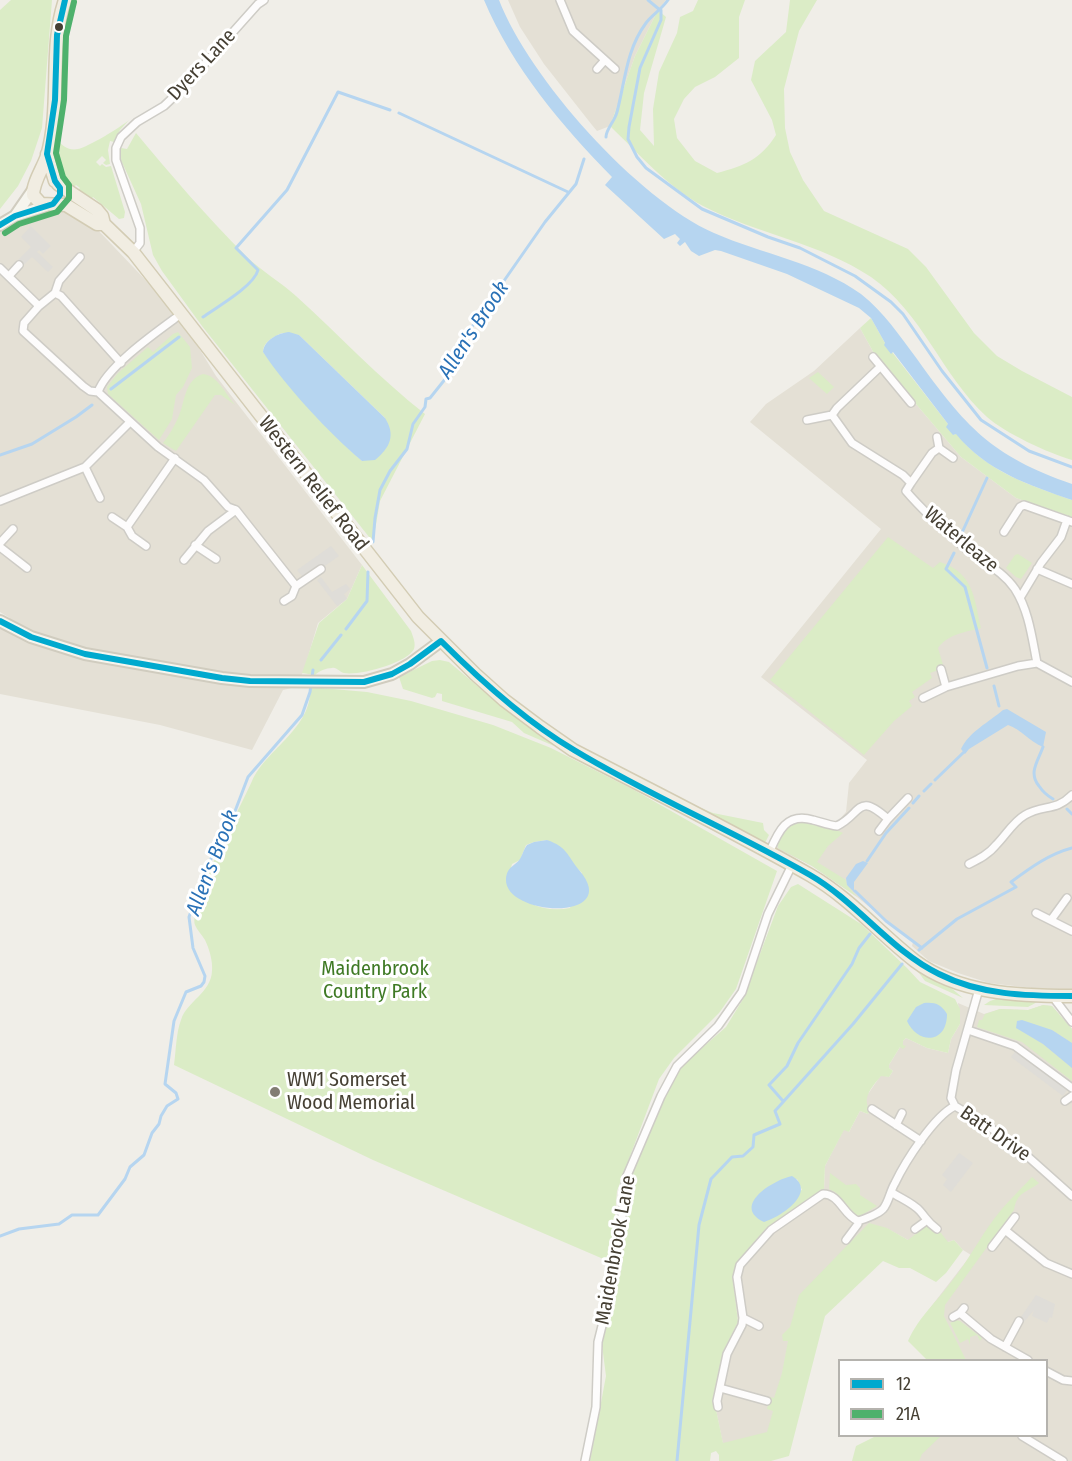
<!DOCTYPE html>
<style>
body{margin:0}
#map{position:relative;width:1072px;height:1461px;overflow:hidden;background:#f0eee8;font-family:"Fira Sans Condensed",sans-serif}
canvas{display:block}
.legend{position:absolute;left:838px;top:1359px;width:210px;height:78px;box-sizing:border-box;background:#fff;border:2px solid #b5b3ae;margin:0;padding:8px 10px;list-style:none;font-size:18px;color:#464034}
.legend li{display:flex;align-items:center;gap:12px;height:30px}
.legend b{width:30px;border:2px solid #b5b3ae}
</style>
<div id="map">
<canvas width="1072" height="1461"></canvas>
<ul class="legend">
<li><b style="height:8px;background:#00a9ce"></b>12</li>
<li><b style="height:8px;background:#4eb16c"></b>21A</li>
</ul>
</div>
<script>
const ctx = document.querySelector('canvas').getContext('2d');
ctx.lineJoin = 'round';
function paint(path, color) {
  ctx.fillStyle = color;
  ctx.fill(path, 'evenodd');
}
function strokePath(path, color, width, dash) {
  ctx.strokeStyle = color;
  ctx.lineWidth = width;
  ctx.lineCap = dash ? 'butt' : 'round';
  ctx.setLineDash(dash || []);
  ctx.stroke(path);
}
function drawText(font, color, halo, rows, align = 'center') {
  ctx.font = font + ' "Fira Sans Condensed",sans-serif';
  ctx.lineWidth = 6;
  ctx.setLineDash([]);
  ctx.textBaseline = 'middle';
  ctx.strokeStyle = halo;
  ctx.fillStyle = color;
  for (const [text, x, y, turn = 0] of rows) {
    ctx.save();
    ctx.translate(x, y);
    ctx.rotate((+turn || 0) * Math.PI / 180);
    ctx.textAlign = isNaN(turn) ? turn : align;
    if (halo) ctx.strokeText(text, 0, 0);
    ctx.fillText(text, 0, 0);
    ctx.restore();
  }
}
paint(new Path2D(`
 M508,0h158l-8,10 -23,46 -25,70 -13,5 -5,-6 -48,-61 -24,-37z
 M50,210l18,1 26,15 62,65 41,54 19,31 146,189 -15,34 -29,24 -14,47 -8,17 -13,3 -31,60 -92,-25 -160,-31v-66l10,-10 -10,-6v-381z
 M860,328l16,29 85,100 55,41 56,19v472h-32l-51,-6 -31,-10 -29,-12 -17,-15 1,-4 -56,-45 -45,-31 -44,-22 12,-21 13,-7 16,-1 22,7 7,-1 8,-9 3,-29 18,-23 -106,-83 120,-148 -131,-107 16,-18 48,-33z
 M958,1003l26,11 16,-5 28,1 15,-5 9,1 20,23v432h-154l11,-25h117v-76h-88l-28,-52 41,-53 -8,-5 -9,-10 -6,2 -40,-2 -22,-12 -91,117 -22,92 -49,12 -10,-49 10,-50 14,-28 -5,-43 3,-12 33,-40 55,-38 1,-23 19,-37 5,3 11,-21 8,3 2,-4 -4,-6v-7l15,-22 8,2 4,-6 -4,-3v-3l11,-18 3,-1v-5l3,-3 21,10 21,5 3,-14 9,-15z`), '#e4e0d5');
paint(new Path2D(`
 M11,0h41l-10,128 -11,33 -13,25 -18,23v-199z
 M698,0h47l-6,17v41l-24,19 -20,10 -11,12 -10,20 3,19 18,23 22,12c27,-7 44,-14 59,-38l-4,-15 -21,-40 4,-19 31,-29 4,-32h27l-18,31 -15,58 1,39 5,24 13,28 21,31 84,38 18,18 48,66 23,23 25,15 50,26v63c-24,-7 -67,-27 -85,-43 -45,-41 -65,-105 -116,-140 -51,-34 -114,-43 -168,-71 -34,-18 -65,-53 -93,-80l25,-70 23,-46 8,7 -22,76 -4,37 14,16 -1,-37 6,-37 18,-39 3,-16 13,-6z
 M129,120l-9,10 -6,12 -4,-1 -2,9 2,14 -4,1 -3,-2 3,-3 -4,-4 -6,6 4,4 2,-2 4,3 5,-1 14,46 -1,6 -5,1 -26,-22 -4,5 -13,-10 4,-4 -4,-3 -4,4c-15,-12 -21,-30 -15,-50 5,7 12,12 21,10 10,-2 43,-22 51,-29z
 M136,133c35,42 71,84 110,123 15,15 35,26 50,40 43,39 83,82 129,118l-45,87 -7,41 -171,-216 -40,-55 -9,-16 -12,-51 -21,-46 1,-10 6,1zM282,333l17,2 86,83 -23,43 -12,-11 -41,-42 -46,-56c0,-10 10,-15 19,-19z
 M871,318l14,25 63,81 6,11 2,-2c29,38 73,52 116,67v17l-56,-19 -55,-41 -85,-100 -16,-29z
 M178,332l12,15 2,21 -9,19 -7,8 -4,24 -13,21 -51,-46 -1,-7 11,-14 30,-26 5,5 20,-18z
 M818,372l16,15 -7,7 -18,-16z
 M203,374c14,1 23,20 32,31l-14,-10h-6l-39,56 -13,-8c6,-8 11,-16 15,-25 7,-15 6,-38 25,-44z
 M888,537l45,31 7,-6c34,11 34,36 41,66 -15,4 -33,6 -43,20l6,20 -14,5 2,5 -20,14 3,5 -6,4 3,5 -18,15 -30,34 -94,-75z
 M1018,554l14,9 -11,16 -5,-2 -10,-9 9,-13z
 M362,565l49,66c2,6 5,12 3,18 -7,14 -55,27 -70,24 -5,-1 -7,-6 -12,-5 -6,0 -13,3 -17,7l-13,-2 17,-50 28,-24z
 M440,660l9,2 52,44 53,40 -30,-13 -12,-11 -70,-21v-7l-5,-1 -2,4 -3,1 -29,-9 -4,-12 33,-16z
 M310,687l57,5 44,9 82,24 58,23 83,42 143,81 -41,118 -17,24 -45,45 -15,21 -42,112 -5,59 -4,11 -235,-101 -199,-95c2,-14 2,-32 7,-45 6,-19 30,-27 31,-49 1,-10 -3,-23 -7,-31 -3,-5 -8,-10 -10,-15 -6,-22 46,-119 57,-144 15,-33 61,-53 58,-94zM547,840l35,33 -12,35c-23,5 -48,-4 -63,-23l5,-21 8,-4 6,-15 8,-3z
 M694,805l19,8 50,10 1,7 5,5 -4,8z
 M798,821c6,-1 39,8 45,12l-15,13 -11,16 29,18 1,5 10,12 -45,-31 -34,-18c-2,-14 9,-22 20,-27z
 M798,884l63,40 46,44 13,14 35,17 5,10v15l-9,15 -3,14 -21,-5 -21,-10 -3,3v4l3,1 -3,3 -3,-2 -11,18v3l4,3 -4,6 -8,-1c-8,10 -20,22 -11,34l-2,4 -8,-3 -11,21 -5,-2 -19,36 -1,23 -55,38 -33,40 -3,12 5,43 -14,28 -10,50 9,43 44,-11 6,-21 -6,-2 3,-12 4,1 8,-25 6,-32h-5l-1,-6 8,-8 9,-32 70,-72 18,5 21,12 18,-14 15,7 7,9 6,-2 9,10 -17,23 -10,9 -26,-14h-11l-16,-7 -58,55 -36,140 -18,5h-52v-6l-3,-4 -5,2 -1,8h-120l16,-85 -4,-31 20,-87 2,-33 6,-44 10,-30 25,-57 12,-22 18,-18 31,-27 17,-28 35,-93 13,-19zM797,1179l5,11 -50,17c5,-18 28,-21 45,-28z
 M916,969l34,18 13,11 -38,-17z
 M996,999l43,2 -11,6 -44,-2 6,-4z
 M1043,1005l9,1 20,23v14l-20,-13 -36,-3 27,17 29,24v13l-50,-39 -45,-15 2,-7h3l3,-6 15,-5 28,1z
 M830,1173l16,12 10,-1 4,4v7l17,11 -17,10h-3l-22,-24 -6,-3z
 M1032,1177l7,6c-12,10 -22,8 -25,27l-69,95 -1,11 22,44h-39l-19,-19c12,-26 28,-38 44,-60 16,-20 27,-42 42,-62 11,-15 25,-28 38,-42z
 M956,1320l4,1 22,17 -2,3 -3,-6 -7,2v8l-2,-6 -8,4 -10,-20z
 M876,1436h65l-19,18 -3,7h-67l4,-15z`), '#dbecc6');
paint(new Path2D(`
 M31,226l20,20 -8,8 -4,-4 -2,2 16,15 -5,5 -16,-15 -8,8 -6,-5 13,-13 -10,-10z
 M331,546l8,10 -34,24 -8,-10z
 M321,577l11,15 14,-8 4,5 -6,5 3,5 -10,7 -20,-26z
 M1018,1048l52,38 -7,10 -52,-39z
 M992,1134l29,21 -4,5 -29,-21z
 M959,1153l14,10 -22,29 -8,-7 4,-6 -5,-4z
 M1036,1295l19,9 -3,14 -2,-1 -3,6 -15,-7 2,-6 -11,13 -4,-3z`), '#dfddd8');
paint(new Path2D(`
 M484,0h15c30,78 138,199 215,233 48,21 104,30 147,61 23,18 38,41 56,65 48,67 74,97 155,125v16c-43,-15 -86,-29 -116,-66l-3,1 -7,-8 2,-3 -55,-72 -2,2 -7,-9 1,-2 -14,-25 -12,-10 -72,-34 -66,-23 -6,-1 -16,6 -8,-5 -6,-9 -5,4 -3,-3 3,-4 -5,-5 -11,5 -59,-54 7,-8c-50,-51 -100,-110 -128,-177z
 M289,332l10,3 86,83c11,17 5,30 -10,42l-13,1c-32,-27 -76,-74 -99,-109 1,-12 15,-19 26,-20z
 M1007,709l39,23 -3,15c-13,-5 -22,-18 -35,-22l-39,24 -4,5 -4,-5c8,-17 28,-27 42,-39z
 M547,840c20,7 20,15 32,30 45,52 -75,47 -73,9 1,-14 11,-13 15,-22 2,-4 3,-8 6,-12l7,-3z
 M863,861l5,2 -14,19v10l-7,-7 -1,-7 10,-14z
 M924,1003c11,-1 17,1 23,11 0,30 -29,31 -40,7l9,-14z
 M1022,1020l30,10 20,13v25l-29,-24 -27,-16 1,-7z
 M792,1176c26,16 -11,41 -28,46 -33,-16 9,-42 28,-46z`), '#b6d5f0');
strokePath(new Path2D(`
 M648,0l12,10
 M661,10v10l-21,48 -11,59 -1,12 9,18 9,11 56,41 66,28 32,11 55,28 36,26 12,12 39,57 39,49 48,31 43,16
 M399,113l169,79
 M606,137c0,-8 9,-16 11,-25 8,-30 9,-62 29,-89 6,-8 15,-13 22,-23
 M203,317c14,-10 51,-31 55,-47l-22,-22 51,-58 51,-98 52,18
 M111,389l68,-52
 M0,455l32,-11 44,-27 16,-12
 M960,537l27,-59
 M373,542l2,-24 5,-28 10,-19 17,-22 6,-25 12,-17 1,-8 4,-1 20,-25 12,-32 83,-119 31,-38 8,-25
 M954,553l-8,16 19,18 22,81
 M346,629l21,-28 1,-29
 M321,660l20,-25
 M994,686l5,20
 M1043,747c-5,14 -15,26 -4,39 4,6 7,9 14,13
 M935,780l29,-28
 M924,791l7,-7
 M913,803l6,-7
 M1067,809l5,5
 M867,861l19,-28 23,-25
 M855,891l31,30 36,27
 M919,950l38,-31 59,-32 -5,-5c19,-14 38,-28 61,-34
 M783,1101l-14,-16 18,-19 11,-23 54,-79 7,-16 11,-14
 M0,1236l19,-7 40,-5 13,-9h26l27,-36 5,-12 14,-12 8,-22 7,-9 2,-8 6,-10 11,-7 -2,-6 -11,-9 9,-63 12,-29 15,-6 3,-4 1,-6 -12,-28 -4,-31 18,-51 22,-39 19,-50 54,-62 8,-23 3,-22
 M677,1461l22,-236 12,-46 21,-22 11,-1 10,-9 1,-12 26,-11 -5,-13 78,-87 49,-60`), '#b6d5f0', 3);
const street = new Path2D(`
 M560,0l13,31 42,38
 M597,69l8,-9
 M133,252l7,-9v-15l-24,-68v-12l5,-11 16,-15 27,-16 19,-18 75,-84 6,-4
 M0,268l39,38 16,-13 6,3 60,67
 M9,276l10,-11
 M55,293l4,-12 21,-24
 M39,306l-15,17 -1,8 60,55 7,5 8,1 60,55 46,33 24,27 8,3 60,76 -4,10 -8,5
 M873,357l38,46
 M880,367l-43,41 -5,7 20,28 51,32 8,8 -5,8c18,21 38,39 59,57 17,14 37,22 50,41 14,22 17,49 22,74
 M98,392c9,-26 60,-61 83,-78
 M807,420l25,-5
 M937,437l2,11
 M911,483l21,-30 7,-5 14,10
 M100,498l-15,-31 45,-45
 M0,501l85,-34
 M112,517l15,10
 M1004,532l16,-25 4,-2 48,17
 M0,543l13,-14
 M195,545l21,14
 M146,546l-14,-10 -5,-9 48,-69
 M0,547l27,21
 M184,560l24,-29 28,-21
 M1037,569l35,15
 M296,586l25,-17
 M1020,598l21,-35 20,-26 6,-17
 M941,669l5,18
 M923,698l23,-11 72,-21 19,-3 35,19
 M879,831l9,-12
 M769,853c9,-21 17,-41 44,-33 8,2 15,5 24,6 25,-12 20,-35 51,-7l20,-21
 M969,864c10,-5 20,-10 27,-19 10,-10 17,-23 29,-30 19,-11 30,-3 47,-20
 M1036,913l36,18
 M1051,920l16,-22
 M979,989l-23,81 -5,28 4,8 32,19 38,29 47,42
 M1055,996l1,5 16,21
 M968,1030l47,16 57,42
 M1065,1101l7,-5
 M872,1109l49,32
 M896,1125l6,-12
 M891,1192c9,6 22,11 29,19 7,8 7,11 17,18
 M915,1229l11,-8
 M1005,1230l41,33 26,11
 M846,1240l12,-16v-3c7,-2 20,-7 25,-12 6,-7 7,-18 12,-26 10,-21 39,-67 60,-77
 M992,1247l23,-30
 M960,1313l31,26 37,21
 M953,1317l7,-4 4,-5
 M743,1318l16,8
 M1005,1347l14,-26
 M1046,1371l17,9 9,1
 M720,1388l47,13
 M718,1407l-1,-6 10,-47 15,-29 1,-7 -6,-41 3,-12 31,-35 52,-36c17,0 20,21 35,27
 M1022,1436l41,25
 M585,1461l11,-54 2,-65 19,-77 9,-87 35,-82 16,-30 41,-40 24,-34 26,-78 24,-49`);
const secondary = new Path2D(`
 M15,216l18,-26
 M0,225l15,-9 31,-10
 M0,621l31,16 54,17 137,24 28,3 114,1 28,-8 18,-10 31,-23`);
const primary = new Path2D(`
 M65,0c-17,50 -3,105 -18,156 -4,12 -14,26 -14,39l8,9 25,1 31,19h7
 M47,154l8,27
 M58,184l39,26 5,6 2,8 29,28 18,23 267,342 57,57 29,26 36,27 33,23c79,41 160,81 237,125 40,23 69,58 105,86 44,33 104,35 157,35`);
strokePath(street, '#ceccc6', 10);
strokePath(secondary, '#d0ccbf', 14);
strokePath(primary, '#d3ccb4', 15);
strokePath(street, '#fdfcfc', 7);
strokePath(secondary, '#f6f5ee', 10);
strokePath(primary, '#f1ede2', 12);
strokePath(new Path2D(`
 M0,225l15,-9 38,-12 7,-9v-7l-5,-7 -8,-27 8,-54 2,-65 8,-35
 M0,621l31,16 54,17 137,24 28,3 114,1 28,-8 18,-10 31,-23c40,40 84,80 133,109 76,46 159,81 236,125 47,27 81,76 129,99 41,21 88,22 133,22`), '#00a9ce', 6);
strokePath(new Path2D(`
 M5,233l14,-9 38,-12 12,-14v-13l-6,-8 -7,-24 8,-53 2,-64 8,-34`), '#4eb16c', 6);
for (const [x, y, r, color] of [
 [59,27,5,"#464034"],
 [275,1092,6,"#827d73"]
]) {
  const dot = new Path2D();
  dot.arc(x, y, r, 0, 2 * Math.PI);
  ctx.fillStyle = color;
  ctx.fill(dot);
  strokePath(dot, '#fff', 2);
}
drawText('20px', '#464034', '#fff', [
 ["Dyers Lane",202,65,-47],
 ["Western Relief Road",313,484,52],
 ["Waterleaze",961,540,40],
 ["Batt Drive",995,1134,35],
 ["Maidenbrook Lane",616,1250,-80]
]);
drawText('20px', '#3f7a25', '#fff', [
 ["Maidenbrook",375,969],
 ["Country Park",375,992]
]);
drawText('20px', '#464034', '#fff', [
 ["WW1 Somerset",287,1080],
 ["Wood Memorial",287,1103]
], 'left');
drawText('italic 21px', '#2971b6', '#fff', [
 ["Allen's Brook",474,330,-57],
 ["Allen's Brook",213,863,-69]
]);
</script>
